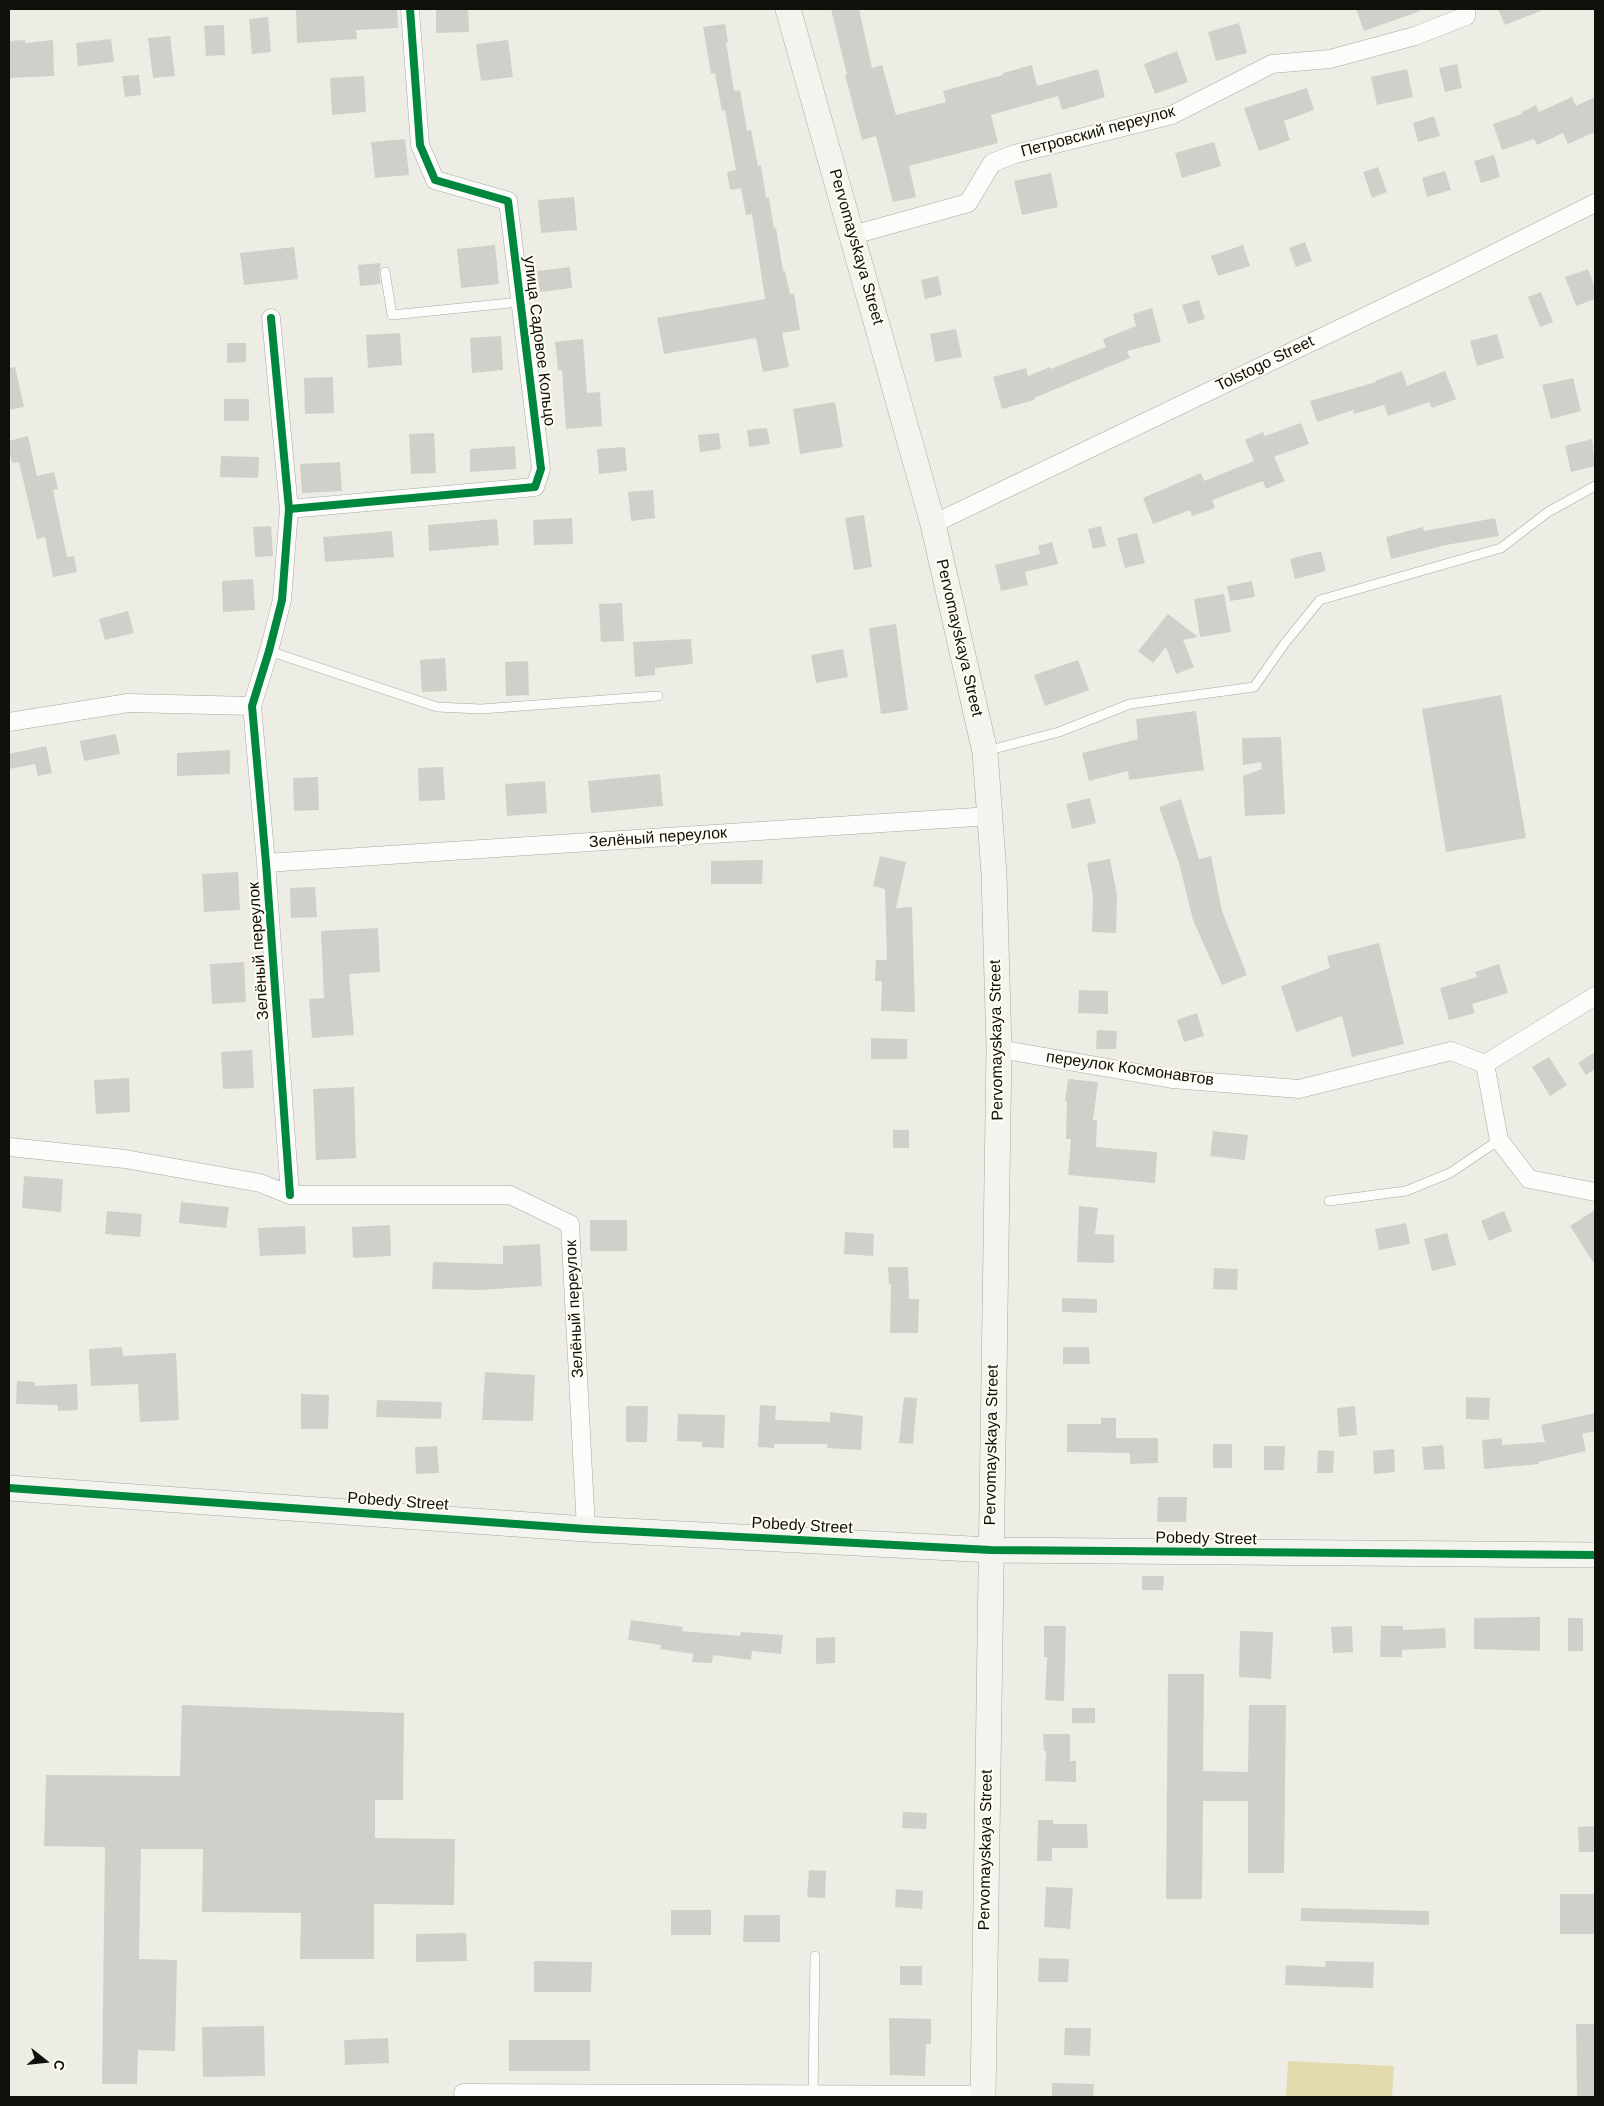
<!DOCTYPE html>
<meta charset="utf-8">
<style>
body{margin:0}
#map{position:relative;width:1604px;height:2106px;overflow:hidden;background:#eeede5;font-family:Helvetica,sans-serif}
canvas{display:block}
.frame{position:absolute;inset:0;border:10px solid #10100b;pointer-events:none}
.north{position:absolute;left:20px;top:2036px;width:50px;height:50px;-webkit-text-stroke:4px #fffdf4;paint-order:stroke;rotate:106deg;font-size:14px;font-weight:700;line-height:20px;text-align:center;color:#10100b}
.north::after{content:'';display:block;margin:auto;width:18px;height:22px;background:#10100b;clip-path:polygon(50% 0,100% 100%,50% 72%,0 100%)}
</style>
<div id="map">
<canvas width="1604" height="2106"></canvas>
<div class="frame"></div>
<div class="north">С</div>
</div>
<script>
const ctx = document.querySelector('canvas').getContext('2d');
ctx.lineJoin = 'round';
function paint(path, color) {
  ctx.fillStyle = color;
  ctx.fill(path, 'evenodd');
}
function strokePath(path, color, width, dash) {
  ctx.strokeStyle = color;
  ctx.lineWidth = width;
  ctx.lineCap = dash ? 'butt' : 'round';
  ctx.setLineDash(dash || []);
  ctx.stroke(path);
}
function drawText(font, color, halo, rows, align = 'center') {
  ctx.font = font + ' Helvetica,sans-serif';
  ctx.lineWidth = 4;
  ctx.setLineDash([]);
  ctx.textBaseline = 'middle';
  ctx.strokeStyle = halo;
  ctx.fillStyle = color;
  for (const [text, x, y, turn = 0] of rows) {
    ctx.save();
    ctx.translate(x, y);
    ctx.rotate((+turn || 0) * Math.PI / 180);
    ctx.textAlign = isNaN(turn) ? turn : align;
    if (halo) ctx.strokeText(text, 0, 0);
    ctx.fillText(text, 0, 0);
    ctx.restore();
  }
}
paint(new Path2D(`
 M1288,2061l106,5 -2,31h-106z`), '#e3dbad');
paint(new Path2D(`
 M296,9h101l1,19 -42,2 1,9 -60,4z
 M436,9h32l1,23 -33,1z
 M831,9h28l13,59 10,-3 14,50 50,-13 -3,-11 60,-16v-2l29,-8 5,21 61,-17 7,28 -43,13 -4,-14 -67,19 7,28 -89,23 7,31 -23,5 -17,-66 -14,4 -17,-65h2z
 M1356,9h64v2l-56,20z
 M1498,9h45v1l-38,15z
 M268,17l3,35 -19,2 -3,-35z
 M1239,23l8,30 -31,8 -8,-29z
 M725,24l3,18h-2l8,49 6,-1 7,41 4,-1 7,36 3,-1 5,33 3,-1 5,32 2,-1 7,43h2l5,23h4l6,36 -18,3 7,34 -26,5 -7,-34 -92,16 -7,-36 108,-19 -13,-85 -6,1 -5,-27 -11,2 -3,-18 9,-2 -11,-60 -3,1 -7,-38 -4,1 -8,-47z
 M224,25l1,30 -19,1 -2,-30z
 M170,36l5,40 -22,2 -5,-40z
 M111,39l3,23 -36,4 -2,-23z
 M25,40v3l28,-3 1,36 -45,2v-37z
 M508,40l5,37 -32,4 -5,-37z
 M1177,51l11,31 -33,12 -11,-30z
 M1457,64l5,24 -17,4 -6,-24z
 M1407,69l6,28 -36,8 -6,-28z
 M139,75l2,20 -16,2 -3,-21z
 M364,76l2,36 -34,3 -2,-37z
 M1307,88l7,22 -30,11 6,19 -31,11 -15,-43z
 M1572,97l4,9 19,-9v35l-27,12 -5,-11 -26,12 -3,-6 -32,11 -9,-26 29,-10v-2l14,-7 3,7z
 M1434,116l6,20 -22,6 -5,-19z
 M405,139l4,36 -34,3 -4,-36z
 M1214,142l7,24 -39,12 -7,-25z
 M1494,155l6,22 -19,6 -7,-22z
 M1378,167l9,25 -15,6 -9,-26z
 M1445,171l6,19 -24,7 -5,-19z
 M1051,173l7,34 -36,8 -8,-34z
 M574,197l3,33 -36,3 -3,-33z
 M1305,242l7,19 -16,6 -7,-19z
 M495,245l4,39 -38,4 -4,-39z
 M1243,245l7,21 -32,10 -7,-20z
 M294,247l4,32 -54,6 -4,-32z
 M381,263l-2,10 2,11 -21,2 -2,-21z
 M570,267l2,21 -32,4 -3,-21z
 M1588,269l7,19v11l-19,7 -11,-29z
 M938,276l4,19 -17,4 -4,-19z
 M1541,292l12,30 -13,5 -12,-30z
 M1199,300l6,19 -17,5 -6,-19z
 M1152,308l9,34 -34,9 3,7 -96,40v2l-32,9 -9,-32 33,-9 2,8 22,-9 1,2 55,-22 -3,-8 33,-13 -3,-12z
 M956,329l6,28 -27,5 -5,-28z
 M400,333l2,32 -34,3 -2,-33z
 M1497,334l7,24 -27,8 -7,-25z
 M501,336l2,34 -31,3 -2,-35z
 M583,339l4,54 13,-1 2,34 -36,3 -4,-59h-4l-3,-28z
 M227,343h19v19l-19,1z
 M15,367l9,40 -15,3v-42z
 M1402,371l5,15 38,-15 11,28 -24,9 -3,-6 -41,14 -4,-11 -30,9 -1,-4 -36,12 -7,-21 66,-19 -1,-1z
 M333,377l1,36 -29,1 -1,-36z
 M1573,378l8,33 -30,8 -9,-34z
 M224,399h25v22h-25z
 M835,402l8,45 -43,7 -7,-45z
 M1301,423l8,21 -35,13 11,24 -19,8 -3,-8 -51,19 3,8 -23,8 -2,-6 -37,14 -10,-26 58,-25 3,8 50,-20 -9,-21 18,-8 2,4z
 M767,428l3,16 -21,3 -2,-17z
 M434,433l2,40 -25,1 -2,-40z
 M719,433l2,16 -21,3 -2,-17z
 M28,436l9,40 17,-4 4,17 -5,1 14,67 7,-1 3,16 -24,5 -8,-40 -8,2 -18,-77 -7,1 -3,-13v-9z
 M1592,439l3,27 -24,6 -6,-26z
 M515,446l1,23 -46,3v-23z
 M625,447l2,24 -28,3 -2,-25z
 M221,456l38,1 -1,21 -38,-1z
 M340,462l2,29 -40,2 -2,-29z
 M653,490l2,28 -24,3 -3,-29z
 M864,515l8,52 -18,3 -9,-52z
 M572,518l1,26 -39,1 -1,-25z
 M1495,518l4,18 -53,9 -55,14 -5,-22 37,-10 1,4z
 M497,519l2,26 -70,6 -1,-26z
 M271,526l2,30 -18,1 -2,-30z
 M1101,526l5,20 -13,3 -5,-20z
 M392,531l2,26 -69,5 -2,-25z
 M1137,533l8,30 -20,5 -8,-30z
 M1052,542l6,22 -33,8 3,13 -27,6 -6,-26 45,-11 -2,-8z
 M1321,551l5,20 -31,8 -5,-20z
 M253,579l2,31 -32,2 -1,-31z
 M1252,581l3,16 -25,4 -3,-15z
 M1224,594l7,38 -31,5 -6,-38z
 M622,603l2,38 -23,1 -2,-38z
 M128,611l6,22 -29,7 -6,-21z
 M1168,614l30,23 -15,3 11,27 -18,7 -10,-27 -13,16 -15,-12z
 M896,624l12,86 -27,4 -12,-86z
 M691,639l2,25 -38,4v7l-20,2 -2,-35z
 M843,649l5,28 -32,6 -5,-28z
 M445,658l2,33 -25,1 -2,-32z
 M1078,660l11,30 -44,16 -11,-31z
 M528,661l1,34 -23,1 -1,-34z
 M1501,695l25,143 -80,14 -24,-143z
 M1196,711l8,59 -75,10 -1,-9 -39,10 -7,-28 56,-14 -2,-20z
 M116,734l4,20 -36,7 -4,-20z
 M1281,737l4,77 -40,2 -2,-40 19,-7 -1,-7 -18,3 -1,-27z
 M46,746l6,27 -14,3 -3,-12 -26,5v-15z
 M230,750v24l-53,2v-23z
 M443,767l2,33 -26,1 -1,-33z
 M660,774l3,32 -72,7 -3,-32z
 M318,777l1,33 -25,1 -1,-33z
 M545,781l2,32 -40,3 -2,-32z
 M1090,798l6,25 -24,6 -6,-25z
 M1181,799l18,60 12,-3 11,55 25,64 -25,10 -29,-65 -14,-57 -20,-56z
 M880,856l26,6 -10,46 16,-1 3,105 -34,-1 1,-30h-7l1,-21h11l-2,-71 -12,-3z
 M1110,859l7,36 -1,38 -24,-1 1,-36 -6,-33z
 M763,860l-1,24h-51v-23z
 M238,872l2,38 -36,2 -2,-38z
 M315,887l2,30 -26,1 -1,-30z
 M378,928l2,44 -31,2 5,61 -42,3 -3,-39 15,-1 -3,-67z
 M1379,943l25,101 -52,13 -10,-41 -46,16 -15,-46 49,-18 -3,-12z
 M244,962l2,40 -34,2 -2,-40z
 M1499,964l9,29 -36,11 3,9 -26,7 -9,-32 37,-11 -2,-5z
 M1079,990l29,1v23l-30,-1z
 M1197,1013l7,23 -20,6 -7,-22z
 M1097,1030l20,1 -1,18h-20z
 M871,1038l36,1v20h-36z
 M252,1050l2,38 -31,1 -2,-37z
 M1595,1052v17l-9,6 -8,-12z
 M1549,1057l18,28 -17,11 -18,-29z
 M129,1078l1,34 -34,2 -2,-34z
 M1068,1079l30,3 -5,38h4l-1,27 61,5 -2,31 -87,-8 3,-36h-5l1,-38h-2z
 M354,1087l2,71 -40,2 -3,-71z
 M893,1130h16v18h-16z
 M1213,1131l35,4 -3,25 -35,-4z
 M24,1176l39,3 -2,33 -39,-4z
 M181,1202l48,5 -3,21 -47,-5z
 M1079,1206l19,2 -3,26 19,1v28l-37,-1z
 M1595,1210v55l-25,-39z
 M107,1211l35,3 -2,23 -35,-3z
 M1504,1211l8,20 -23,10 -8,-20z
 M590,1220h37v31h-37z
 M1406,1223l4,21 -31,6 -4,-21z
 M390,1225l1,31 -38,2 -1,-31z
 M305,1226l1,28 -46,2 -2,-28z
 M845,1232l29,2 -1,22 -29,-2z
 M1447,1233l9,32 -24,6 -8,-32z
 M540,1244l2,42 -63,4 -47,-1 1,-27 70,2v-18z
 M888,1267h20l1,32h10l-1,34h-28l1,-49h-2z
 M1214,1268l24,1 -1,21 -24,-1z
 M1062,1298l35,1v14l-35,-1z
 M122,1347l1,9 53,-3 3,67 -39,2 -2,-38 -47,2 -2,-37z
 M1063,1347h26l1,17h-27z
 M485,1372l50,3 -2,46 -51,-1z
 M17,1381l18,1v4l42,-2 1,26 -20,1v-6l-42,-1z
 M301,1394l28,1 -1,34h-27z
 M904,1397l13,1 -4,46 -14,-1z
 M1466,1397l24,1 -1,22 -23,-1z
 M377,1400l65,2 -1,17 -65,-2z
 M760,1405l16,1 -1,14 55,2v-10l33,4 -2,34 -34,-2 1,-4h-54v4l-16,-1z
 M626,1406h22l-1,36h-21z
 M1355,1406l2,29 -18,2 -2,-29z
 M1595,1413v18l-13,3 4,17 -47,11v2l-55,5 -2,-29 20,-2v7l43,-3 -4,-17z
 M678,1414l47,1 -1,33 -22,-1v-5l-25,-1z
 M1101,1418h15v20h42v25l-28,1v-11l-63,-1v-28h34z
 M1213,1444h19v24h-19z
 M1443,1445l2,24 -21,1 -2,-23z
 M437,1446l2,27 -23,1 -1,-27z
 M1264,1446h21l-1,24h-20z
 M1394,1449l1,23 -21,2 -1,-23z
 M1318,1450l16,1 -1,22h-16z
 M1158,1497h29l-1,25h-29z
 M1142,1576h22l-1,14h-21z
 M1540,1617v34l-66,-2v-31z
 M1568,1618h15v33h-15z
 M631,1620l52,7 -1,4 58,5 1,-4 42,3 -2,19 -29,-3 -1,9 -38,-5 -1,8 -20,-1 1,-8 -33,-5 1,-4 -33,-5z
 M1044,1626h22l-2,75 -19,-1 2,-43h-3z
 M1352,1626l1,26 -20,1 -2,-26z
 M1381,1626h22v4l42,-2 1,20 -44,2v7h-22z
 M1240,1631l33,1 -2,47 -32,-2z
 M835,1637v26l-19,1v-26z
 M1168,1674h36l-1,97 45,1 1,-67h37l-2,168h-36v-72h-45l-1,98h-36z
 M182,1705l222,8 -1,87h-28v38l80,1 -1,66 -80,-1v55h-74l1,-46 -99,-1 1,-63h-62l-2,110 38,1 -2,91 -37,-1 -1,34h-35l3,-237 -61,-1 2,-71 134,1z
 M1072,1708h23v15h-23z
 M1043,1734h27v27h6v21l-31,-1 1,-30h-2z
 M903,1812l24,1 -1,16 -24,-1z
 M1038,1820h15v4h34l1,24h-36v13h-15z
 M1595,1826v26h-16l-1,-25z
 M809,1870l17,1 -1,27 -18,-1z
 M1046,1887l27,1 -3,41 -26,-2z
 M896,1889l27,2 -1,18 -27,-2z
 M1560,1894h35v40h-35z
 M1301,1908l128,3v14l-128,-4z
 M671,1910h40v25h-40z
 M744,1915h36v27h-37z
 M466,1933l1,28 -51,1v-28z
 M1039,1958l30,1 -1,23h-30z
 M534,1961l58,1 -1,30h-57z
 M1326,1961l48,1 -1,26 -88,-3 1,-20 39,2z
 M900,1966h22v19h-22z
 M889,2018l42,1v25h-5l-1,32 -35,-1z
 M1576,2024h19v73h-18z
 M264,2026l1,50 -62,1 -1,-50z
 M1065,2028h26l-1,28 -26,-1z
 M388,2038l1,25 -44,2 -1,-25z
 M509,2040h81v31h-81z
 M1052,2083l42,1 -1,13h-41z`), '#d0cfc9');
const lane = new Path2D(`
 M385,272l7,43 128,-13
 M269,651l168,56 44,2 177,-13
 M986,751l73,-19 71,-28 124,-17 31,-44 35,-43 181,-52 47,-36 47,-26
 M1329,1201l77,-10 44,-18 49,-33
 M813,2095l2,-139`);
const street = new Path2D(`
 M853,235l115,-32 24,-40 23,-9 157,-39 100,-51 58,-5 85,-23 51,-20v-7
 M271,318l18,191 -7,91 -13,51 -17,55 14,157 24,332
 M289,509l246,-22 6,-18 -33,-268 -73,-21 -15,-35 -10,-136
 M933,524l512,-246 150,-75
 M9,722l119,-19 124,3
 M266,863l725,-47
 M999,1049l173,30 127,10 152,-38 34,13 110,-68
 M1485,1064l14,76 30,39 66,13
 M9,1147l116,12 135,24 30,12h220l60,29 16,305
 M463,2093l520,2`);
const secondary = new Path2D(`
 M788,9l145,515 52,228 9,122 5,175 -16,1048
 M9,1488l577,41 405,21 604,5`);
strokePath(lane, '#a8a7a1', 10);
strokePath(street, '#a8a7a1', 19);
strokePath(secondary, '#a8a7a1', 26);
strokePath(lane, '#fcfcfb', 9);
strokePath(street, '#fcfcfb', 18);
strokePath(secondary, '#f4f4ef', 25);
strokePath(new Path2D(`
 M271,318l18,191 -7,91 -13,51 -17,55 14,157 24,332
 M289,509l246,-22 6,-18 -33,-268 -73,-21 -15,-35 -10,-136
 M9,1488l577,41 405,21 604,5`), '#00873e', 8);
drawText('16px', '#10100b', '#fffdf4', [
 ["Петровский переулок",1098,132,-15],
 ["Pervomayskaya Street",856,247,74],
 ["улица Садовое Кольцо",539,341,83],
 ["Tolstogo Street",1265,364,-26],
 ["Pervomayskaya Street",959,638,77],
 ["Зелёный переулок",658,838,-4],
 ["Зелёный переулок",259,951,-94],
 ["Pervomayskaya Street",997,1040,-91],
 ["переулок Космонавтов",1130,1069,8],
 ["Зелёный переулок",575,1309,-93],
 ["Pervomayskaya Street",992,1445,-89],
 ["Pobedy Street",398,1502,4],
 ["Pobedy Street",802,1526,3],
 ["Pobedy Street",1206,1539,1],
 ["Pervomayskaya Street",986,1850,-89]
]);
</script>
